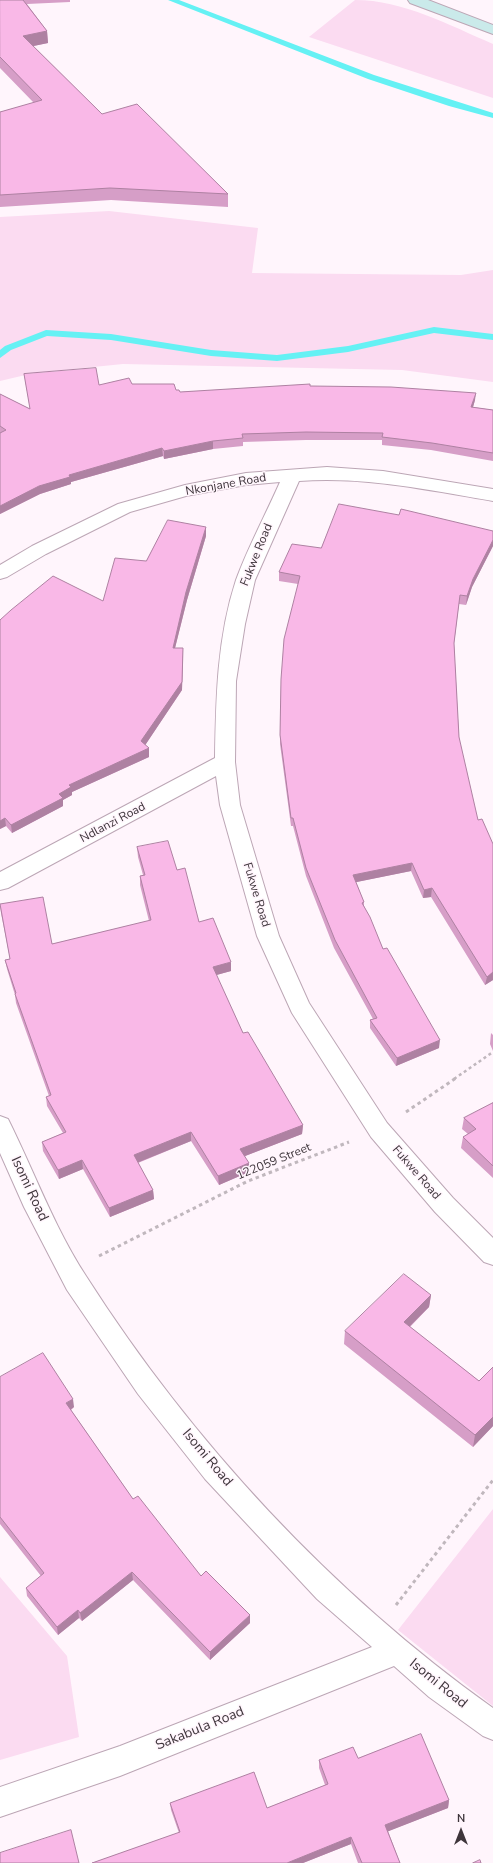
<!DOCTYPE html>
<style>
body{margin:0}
#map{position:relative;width:493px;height:1863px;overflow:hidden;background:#fff5fc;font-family:"Nunito Sans",sans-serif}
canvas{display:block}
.north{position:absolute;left:441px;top:1811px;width:40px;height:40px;-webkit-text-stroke:3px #fff5fc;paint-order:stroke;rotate:0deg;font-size:11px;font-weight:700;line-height:16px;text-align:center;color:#3e353b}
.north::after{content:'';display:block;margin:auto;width:14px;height:18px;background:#3e353b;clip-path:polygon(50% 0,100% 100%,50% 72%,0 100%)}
</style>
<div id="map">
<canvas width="493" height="1863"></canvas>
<div class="north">N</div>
</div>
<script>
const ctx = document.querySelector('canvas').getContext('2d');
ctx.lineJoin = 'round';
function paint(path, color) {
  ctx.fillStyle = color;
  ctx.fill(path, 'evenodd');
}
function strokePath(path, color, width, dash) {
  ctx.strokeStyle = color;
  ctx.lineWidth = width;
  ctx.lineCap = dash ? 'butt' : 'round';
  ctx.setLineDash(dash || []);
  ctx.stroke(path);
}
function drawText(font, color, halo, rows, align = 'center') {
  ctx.font = font + ' "Nunito Sans",sans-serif';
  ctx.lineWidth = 3;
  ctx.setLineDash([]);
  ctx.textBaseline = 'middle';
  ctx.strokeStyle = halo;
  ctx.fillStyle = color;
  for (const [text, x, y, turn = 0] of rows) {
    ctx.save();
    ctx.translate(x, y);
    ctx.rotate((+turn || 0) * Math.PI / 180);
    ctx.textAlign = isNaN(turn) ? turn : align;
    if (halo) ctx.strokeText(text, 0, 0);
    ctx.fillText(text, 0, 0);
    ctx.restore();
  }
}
paint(new Path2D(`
 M355,0c48,0 94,25 138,44v54l-184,-61z
 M109,211l149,17 -6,45 209,2 32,-5v112l-91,-12 -279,-6 -89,9 -34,8v-164z
 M493,1509v197l-95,-76z
 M0,1577l67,79 12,81 -79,23z`), '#fbdbf1');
paint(new Path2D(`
 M168,0h11l195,75 119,38v5l-44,-12 -81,-27z
 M434,327l59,7v6l-59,-7 -86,19 -71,9 -66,-5 -100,-16 -64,-4 -36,14 -11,8v-8l5,-4 41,-16 65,4 100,16 66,5 71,-9z`), '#65f1f4');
const street = new Path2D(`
 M327,467l56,4 110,18v12c-64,-11 -129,-25 -194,-20l-44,99 -10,44 -9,57 -1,81 5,43 39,131 30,67 78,120 66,75 40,40v27l-9,-3 -49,-50 -64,-75 -79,-124 -35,-77 -37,-131 -4,-29 -208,112 -8,2v-18l215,-114c1,-60 2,-120 21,-178 12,-33 30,-66 44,-98l-34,3 -60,11 -56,16 -84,42 -39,23 -7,2v-14l32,-19 86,-42 67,-19 61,-12z
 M0,1116l8,3c26,52 46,108 78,157 106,166 246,317 407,432v32l-10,-4 -54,-39 -35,-31 -274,110 -120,41v-30l120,-41 252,-99 -55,-48 -112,-120 -67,-85 -71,-104 -43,-83 -24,-54z`);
const secondary = new Path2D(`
 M408,0h20l65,25v9l-83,-31z`);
strokePath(street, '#bca6b5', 2);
strokePath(secondary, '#bca6b5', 2);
strokePath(new Path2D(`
 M454,1079l39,-27`), '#c0b7bd', 2.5, [3, 3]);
strokePath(new Path2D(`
 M406,1112l50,-34
 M99,1256l149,-75 101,-39
 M396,1605l97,-125`), '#c0b7bd', 3, [3.5, 3.5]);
paint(street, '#fff');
paint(secondary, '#caeaea');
paint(new Path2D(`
 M0,0h70v2l-43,2 20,27 1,12 -15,3 69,68 126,80v13l-117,-7 -111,7v-95l34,-9 -34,-35z
 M24,374l75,11 33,-1 44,6 4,2 130,-6 165,14 -2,7 20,3v51l-62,-11 -49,-5v-5h-76l-63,2v4l-30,3 -49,10 -1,-3 -92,26v2l-31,10 -40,20v-120l30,15z
 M206,527v9l-19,64 -12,48 8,8 -1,34 -37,55 4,3v9l-77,35v3l-9,5v6l-51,27 -6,-7 -6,3v-209l103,-19 43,-40z
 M493,531v15l-21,41 -6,18 -7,-1 -5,40 5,93 34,243 -8,5 -54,-88 -8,1 -12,-27 -55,11 8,20v4l19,43 56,99 -43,18 -26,-38v-8l3,-1 -39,-71 -28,-72 -13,-50h-2l-11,-82 1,-65 17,-95 -19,-3v-9l42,-24z
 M137,847l40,23 22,52 32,49 -15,4 27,58 60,92 -1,9 -57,22 4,16 -30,13 -28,-44 -53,22 15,27 1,9 -44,18 -27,-48 -24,10 -16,-28 -1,-9 21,-9 -16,-27 -1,-9 3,-1 -33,-93 -1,-8 -8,-26 -2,-9 5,-1 -9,-46 -1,-9 52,40 97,-23 -9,-36v-9l3,-1 -5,-18z
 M491,1033l2,2v16l-3,-7z
 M493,1103v75l-32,-30 2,-11 5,-3 -6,-5 2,-11z
 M431,1295l-2,12 -19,20 69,54 14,-14v59l-20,21 -129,-103 1,-13z
 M0,1377l74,30 -3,3 62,89 68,77 49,47 -40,37 -77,-80 -51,41 -3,-3 -21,17 -31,-39 -1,-8 15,-12 -41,-52z
 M358,1758l91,42 -1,8 -60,23 12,32h-42l-7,-19 -48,19h-211l87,-30 -8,-23 -1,-7 97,5 58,-23 -6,-17v-8z`), '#d69ec7');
paint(new Path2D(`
 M47,31l1,12 -24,5 -1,-12z
 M476,393l-1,7 -4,14v-7z
 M213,441v8l-49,10v-8z
 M162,448l1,8 -92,26v2l-31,10 -40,20v-8l39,-20 30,-11z
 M206,527v9l-19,64 -14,56v-8l13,-56z
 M493,540v6l-21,41 -6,18 1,-9 6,-17z
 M183,648l-1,42 -40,60 -1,-9z
 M149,748v9l-77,35v3l-9,5v6l-51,27 -1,-8 48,-31 10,-9z
 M5,818l1,8 -6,3v-8z
 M412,863l-1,8 -59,12 1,-8z
 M432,888l-1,9 -8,1 1,-8z
 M231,962v9l-18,5v-9z
 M493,972v8l-8,5 2,-8z
 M440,1040l-1,8 -43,18 1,-8z
 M303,1125l-1,9 -62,24v-9z
 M191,1132v9l-57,23v-9z
 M82,1160l1,9 -24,10 -1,-9z
 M249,1163v9l-30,13 -1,-9z
 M153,1190l1,9 -44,18 -1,-9z
 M431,1295l-2,12 -27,27 2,-12z
 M73,1399l1,8 -7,5 -1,-9z
 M493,1417v9l-20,21 2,-12z
 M132,1572l1,8 -51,41 -2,-8z
 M78,1610l1,8 -21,17 -1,-8z
 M250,1615v8l-40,37v-8z
 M449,1800l-1,8 -64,25 1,-8z
 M351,1837v7l-48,19h-16z`), '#ae81a2');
const building = new Path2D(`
 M0,0h23l24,31 -24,5 79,78 35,-10 91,90 -118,-6 -110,7v-83l42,-12 -42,-43z
 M96,368l3,17 30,-7 3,6h42l2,6h3l1,2 130,-8v2l81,1 85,6 -5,14 22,3v43l-61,-10 -50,-6 1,-4 -77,-1 -64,2 1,4 -30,3 -49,10 -2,-3 -93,27 1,2 -31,9 -39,20v-73l6,-3 -6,-4v-32l30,15 -6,-35z
 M339,504l60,11 2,-6 92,22v9l-20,39 -6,17 -7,-1 -6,48 5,94 19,83 4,-1 11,25v128l-6,5 -55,-89 -8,2 -12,-27 -59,12 11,27 -2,1 8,14 13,32 4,-1 53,92 -43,18 -27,-38 7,-2 -42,-78 -29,-72 -13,-50h-2l-11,-83 1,-56 3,-40 16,-63 -21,-4 13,-28 29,4z
 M168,520l38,7 -20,65 -13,56h10l-1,34 -41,59 8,7 -80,37 2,2 -12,7 4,4 -52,27 -6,-7 -5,3v-201l11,-10 42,-34 50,25 12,-43 31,3z
 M168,841l9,29 8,-2 14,54 14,-4 18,44 -18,5 30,66 5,-1 55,93 -63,24 9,14 -31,13 -27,-44 -57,23 19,35 -44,18 -27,-48 -24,10 -16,-28 24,-10 -20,-35 5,-2 -36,-101 1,-1 -11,-33 5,-1 -10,-55 43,-7 9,47 99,-24 -11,-44 5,-1 -8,-28z
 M493,1103v63l-30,-29 13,-8 -12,-11z
 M404,1274l27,21 -27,27 75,59 14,-14v50l-18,18 -130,-104z
 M43,1353l30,46 -7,4 67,96 5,-3 63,80 5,-5 44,44 -40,37 -78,-80 -52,41 -2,-3 -21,17 -31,-39 18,-15 -44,-56v-140z
 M421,1734l28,66 -64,25 15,38h-38l-11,-26 -64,26h-195l88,-31 -10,-29 84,-31 13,36 61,-24 -9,-24 34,-13 5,11z
 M71,1830l8,33h-79v-10z
 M480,1860l1,3h-8z`);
paint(building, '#f9b8e7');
strokePath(building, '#ae81a2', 1);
drawText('12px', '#3e353b', '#fff5fc', [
 ["Nkonjane Road",226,485,-10],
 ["Fukwe Road",257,555,-68],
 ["Ndlanzi Road",113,823,-28],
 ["Fukwe Road",256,895,73],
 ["122059 Street",274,1162,-22],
 ["Fukwe Road",416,1173,49]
]);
drawText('14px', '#3e353b', '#fff5fc', [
 ["Isomi Road",29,1189,65],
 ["Isomi Road",207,1458,50],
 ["Isomi Road",438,1684,39],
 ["Sakabula Road",200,1729,-22]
]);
</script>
